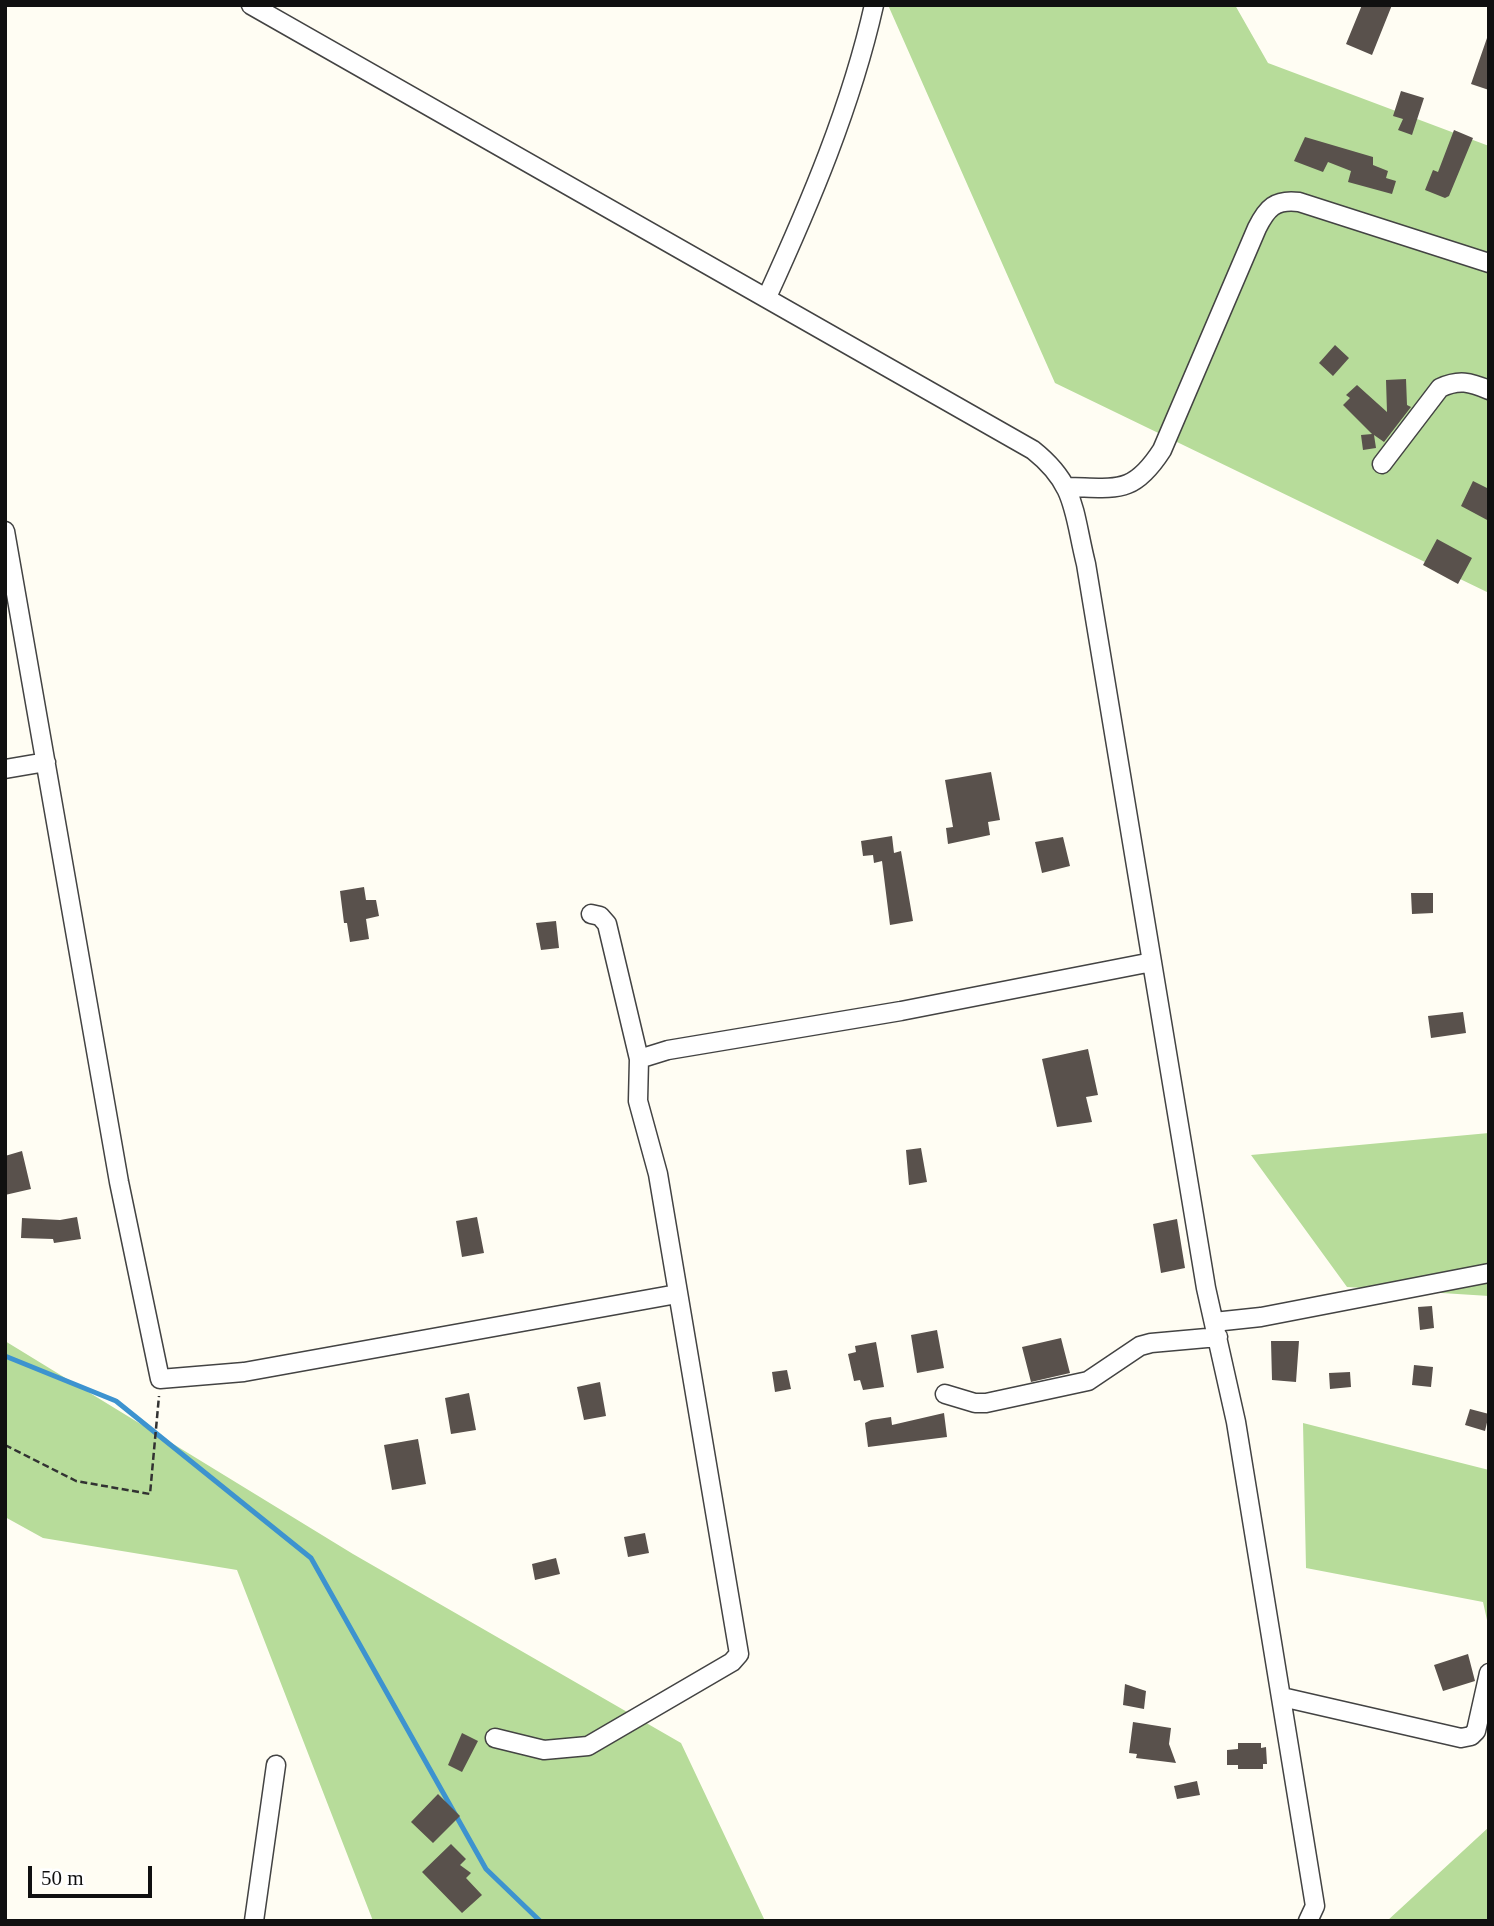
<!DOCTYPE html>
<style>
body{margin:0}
#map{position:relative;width:1494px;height:1926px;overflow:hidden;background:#fffdf3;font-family:"Times New Roman",serif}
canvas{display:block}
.frame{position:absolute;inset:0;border:7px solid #101010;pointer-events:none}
.scale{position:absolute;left:28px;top:1866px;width:124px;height:32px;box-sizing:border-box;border:4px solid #101010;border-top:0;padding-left:9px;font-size:21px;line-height:24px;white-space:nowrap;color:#101010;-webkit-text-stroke:5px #fff;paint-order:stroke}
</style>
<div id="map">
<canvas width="1494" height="1926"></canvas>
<div class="frame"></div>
<div class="scale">50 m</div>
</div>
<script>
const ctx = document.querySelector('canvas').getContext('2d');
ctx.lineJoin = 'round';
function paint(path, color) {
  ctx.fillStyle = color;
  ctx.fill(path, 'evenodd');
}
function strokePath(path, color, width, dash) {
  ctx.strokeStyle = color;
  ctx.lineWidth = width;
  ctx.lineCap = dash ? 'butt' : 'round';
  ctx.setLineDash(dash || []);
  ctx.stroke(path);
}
paint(new Path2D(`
 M888,5h347l33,58 221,83v447l-434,-210z
 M1489,1133v163l-142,-9 -96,-132z
 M5,1341l348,213 328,189 84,178h-392l-136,-351 -194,-32 -38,-21z
 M1303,1423l186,47v159l-6,-27 -177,-34z
 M1489,1827v94h-102z`), '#b7dc9a');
strokePath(new Path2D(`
 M5,1356l111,45 195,157 175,311 54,52`), '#3d93cf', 5);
paint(new Path2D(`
 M1362,5h30l-20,50 -26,-11z
 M1487,38h2v52l-18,-6z
 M1401,91l23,7 -12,37 -14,-5 5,-11 -10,-3z
 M1454,130l19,8 -24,58 -4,2 -20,-8 8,-20 5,2z
 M1305,137l68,20v8l15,6 -2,7 10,3 -4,13 -44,-12 3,-11 -23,-9 -5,10 -29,-11z
 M1335,345l14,13 -16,18 -14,-13z
 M1406,379l1,26 4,2 -27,35 -10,-7 2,13 -13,2 -2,-15 11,-1 -29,-29 7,-7 -4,-3 11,-10 30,27 -1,-32z
 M1473,481l16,8v32l-28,-15z
 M1437,539l35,19 -14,26 -35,-19z
 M991,772l9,48 -12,2 2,13 -42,9 -2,-16 7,-1 -8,-47z
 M892,836l2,17 7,-2 12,70 -23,4 -8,-64 -8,2 -1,-8 -10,1 -2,-15z
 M1063,837l7,29 -28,7 -7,-31z
 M364,887l2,13h10l3,16 -13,3 3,20 -19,3 -3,-19h-3l-4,-32z
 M1411,893h22v20l-21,1z
 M556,921l3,27 -18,2 -5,-27z
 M1463,1012l3,21 -35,5 -3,-22z
 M1088,1049l10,46 -12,2 6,25 -35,5 -15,-68z
 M921,1148l6,34 -18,3 -3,-35z
 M22,1151l9,38 -26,6v-39z
 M77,1217l4,22 -27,4 -1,-4 -32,-1 1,-20 38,2z
 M477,1217l7,36 -22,4 -6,-36z
 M1177,1219l8,49 -24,5 -8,-49z
 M1432,1306l2,22 -14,2 -2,-23z
 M937,1330l7,38 -27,5 -6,-38z
 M1061,1338l9,35 -39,9 -9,-35z
 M1271,1341h28l-3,41 -24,-2z
 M876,1342l8,45 -21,3 -3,-10 -6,1 -6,-27 8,-2 -1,-6z
 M1414,1365l19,2 -2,20 -19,-2z
 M787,1370l4,19 -16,3 -3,-20z
 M1350,1372l1,15 -21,2 -1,-16z
 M600,1382l6,34 -22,4 -7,-33z
 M469,1393l7,37 -25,4 -6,-36z
 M1470,1409l19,5 -4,17 -20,-6z
 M944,1413l3,24 -79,10 -3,-24 6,-3 20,-3 1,8z
 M418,1439l8,45 -34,6 -8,-45z
 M645,1533l4,20 -21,4 -4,-20z
 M556,1558l4,16 -25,6 -3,-16z
 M1468,1654l7,27 -32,10 -9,-26z
 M1125,1684l21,7 -2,18 -21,-4z
 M1133,1722l38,6 -2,16 7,19 -40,-5 1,-4 -8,-1z
 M462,1733l16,8 -16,31 -14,-7z
 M1238,1743h23v5l5,-1 1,17h-4v5h-25v-4h-11v-15l11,-1z
 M1197,1781l3,14 -23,4 -3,-13z
 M438,1794l22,22 -27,27 -22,-21z
 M451,1844l15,15 -6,6 11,8 -5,5 16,17 -20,18 -40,-41z`), '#59514c');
const minor = new Path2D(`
 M251,5l782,445c44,35 40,62 53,114l120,724 30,134 79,484 -7,15
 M767,297c43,-94 84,-190 107,-292
 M1382,464l58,-76c19,-9 30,-6 49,2
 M1068,487c49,1 65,8 94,-37l95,-222c10,-20 18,-29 42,-26l190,61
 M5,531l114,651 41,197 84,-7 433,-78
 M5,769l41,-7
 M591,914l9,2 7,8 32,135
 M1214,1322l47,-5 228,-44
 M945,1394l30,9h11l102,-22 52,-35 11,-3 67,-6
 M1282,1697l179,41 10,-2 5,-5 13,-58
 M495,1738l49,12 44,-4 144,-84 7,-8 -81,-480 -20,-73 1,-42 29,-9 233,-39 251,-49
 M254,1921l22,-156`);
strokePath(minor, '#434343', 21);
strokePath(new Path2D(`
 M5,1445l71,36 74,13 9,-98`), '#323232', 2.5, [7, 3.5]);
strokePath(minor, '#fff', 18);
</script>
